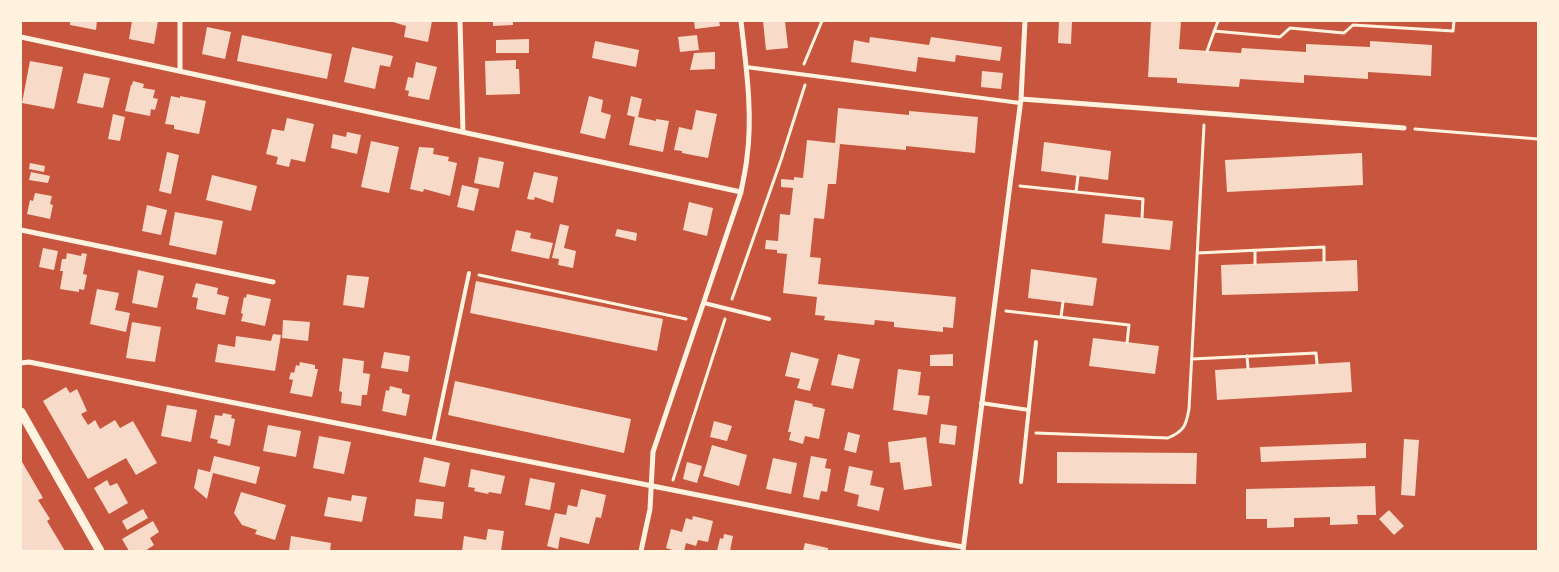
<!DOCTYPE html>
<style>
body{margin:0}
#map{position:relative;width:1559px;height:572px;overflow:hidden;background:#c8553d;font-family:"Source Sans 3",sans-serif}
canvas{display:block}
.frame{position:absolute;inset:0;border:22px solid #fff3e0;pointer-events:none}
</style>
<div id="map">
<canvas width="1559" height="572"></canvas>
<div class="frame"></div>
</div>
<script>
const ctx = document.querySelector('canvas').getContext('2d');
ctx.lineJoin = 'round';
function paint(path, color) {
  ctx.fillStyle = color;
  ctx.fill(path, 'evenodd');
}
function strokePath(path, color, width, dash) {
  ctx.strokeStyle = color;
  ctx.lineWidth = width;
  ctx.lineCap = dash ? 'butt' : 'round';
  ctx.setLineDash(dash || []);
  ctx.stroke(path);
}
paint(new Path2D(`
 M70,21h27l-1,9 -26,-5z
 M132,21h26l-4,23 -25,-5z
 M390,21h42l-4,21 -24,-5 2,-11z
 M493,21h20v4l-20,1z
 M694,21h25l1,5 -25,3z
 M763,21h22l3,27 -22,2z
 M1059,21h13l-1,23 -13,-1z
 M1151,21h30l-2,28 62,4 1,-5 64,4v-8l64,3v-6l62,4 -1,31 -63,-4v7l-64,-4v8l-64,-4 -1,8 -62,-4v-5l-29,-1z
 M207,27l24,5 -6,27 -23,-5z
 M242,35l90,19 -5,25 -90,-18z
 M697,35l2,15 -19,2 -2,-15z
 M870,37l59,8 2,-8 71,10 -2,14 -44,-6 -1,7 -37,-5 -2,15 -65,-10 3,-22 15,3z
 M529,39v14h-33v-13z
 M595,41l44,9 -3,17 -44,-9z
 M352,47l41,9 -3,11 -10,-2 -5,24 -31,-7z
 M715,52v17l-25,1 4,-17z
 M516,60v9h3l1,25 -34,1 -1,-34z
 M30,61l33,6 -9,42 -32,-6z
 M416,62l21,5 -8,33 -21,-4 1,-5 -4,-1 3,-13 5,1z
 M982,71l21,2 -2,16 -20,-2z
 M84,73l26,5 -7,30 -26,-5z
 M133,81l11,3 -1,4 12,2 -2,8 5,1 -3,11 -4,-1 -1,7 -25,-5 6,-26h1z
 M171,96l9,2v-2l26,5 -7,33 -25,-5v-4l-9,-1z
 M589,96l14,4 -2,12 10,3 -6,24 -25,-6z
 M631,96l11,3 -4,18 18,4v-2l13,2 -6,31 -34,-7 6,-28 -8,-2z
 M838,108l71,7v-4l69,6 -3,36 -69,-7v4l-66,-6 -4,40h-8l-4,35 -10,-1 -4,39 11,1 -3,26 138,13 -3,31 -10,-1v5l-49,-5v-5l-19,-2 -1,5 -50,-5 1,-4 -10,-1 2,-18 -34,-4 4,-39 -10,-1v-3l-12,-1 1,-9 12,1 2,-27 10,1 3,-27 -12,-1v-8l13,1v-3l9,1 4,-38 28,3z
 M696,110l21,4 -9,44 -26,-5v-2l-8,-1 5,-23 13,3z
 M113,114l12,3 -5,24 -12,-2z
 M287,118l27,6 -9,38 -14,-3 -2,8 -13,-3 2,-7 -12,-3 6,-25 12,2z
 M347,132l14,3 -4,19 -26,-6 2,-14 13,3z
 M371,141l28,6 -10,46 -28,-6z
 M1044,142l67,9 -3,29 -67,-9z
 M419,147l15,1 -1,6 16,3 -1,4 9,2 -7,33 -26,-7 -1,3 -13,-3z
 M167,152l12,3 -8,39 -12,-3z
 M1362,153l1,32 -136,7 -2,-32z
 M479,157l25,5 -5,26 -25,-5z
 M30,163l15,3 -1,6 -15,-3z
 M31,172l19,4 -2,7 -19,-3z
 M534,172l24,5 -5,26 -18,-6 -1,3 -7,-1z
 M212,175l45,11 -6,25 -45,-11z
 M462,185l17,4 -5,22 -17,-4z
 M35,193l17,3 -2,8 3,1 -3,14 -23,-5 3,-14 3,1z
 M689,202l24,6 -6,28 -24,-6z
 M147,205l20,5 -6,25 -19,-4z
 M175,212l48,9 -7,34 -47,-10z
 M1105,214l68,7 -3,29 -68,-7z
 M560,224l9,2 -5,22 12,3 -3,17 -15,-3 1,-6 -7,-1z
 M617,229l20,4 -1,8 -21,-5z
 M516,230l15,3 -1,5 23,5 -4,16 -38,-8z
 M43,248l15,3 -4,19 -15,-3z
 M67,253l14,3 1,-3 5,1 -4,20 4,1 -3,15 -5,-1v3l-19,-3 3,-18h-3l2,-12h4z
 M1357,260l1,31 -136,4 -1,-30z
 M1031,269l66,9 -4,28 -65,-8z
 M138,270l26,6 -7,32 -25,-5z
 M347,275l22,2 -5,31 -21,-3z
 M476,281l187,38 -6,32 -187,-38z
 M196,283l22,5 -1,6 12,3 -4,18 -29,-6 2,-11 -6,-1z
 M97,289l22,4 -4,17 15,3 -4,19 -36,-8z
 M247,294l24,5 -6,27 -24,-5 2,-7 -2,-1 3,-16 2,1z
 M283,320l27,2 -2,19 -26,-3z
 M132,322l29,5 -6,35 -29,-4z
 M273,334l8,1 -6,36 -60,-9 3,-18 17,3 1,-11 35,5z
 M1093,338l66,8 -4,28 -66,-8z
 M384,352l26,4 -2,16 -27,-4z
 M791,352l28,7 -9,32 -13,-3 3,-9 -15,-3z
 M838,354l22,5 -7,30 -22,-4z
 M953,354v12h-23v-11z
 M343,358l21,3 -1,12 7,1 -3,21h-5l-1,11 -20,-3 1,-11 -3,-1z
 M300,362l15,3v4h3l-6,28 -22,-4 3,-13 -4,-1 2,-7 3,1 2,-8 3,1z
 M1350,362l2,30 -135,8 -2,-30z
 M898,369l23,3 -3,23 12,1 -3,19 -34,-5z
 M455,381l176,38 -7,34 -176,-38z
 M390,386l12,3v4l8,2 -4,21 -24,-5 4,-21 3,1z
 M66,387l4,6 7,-4 10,22 -6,3 7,11 7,-5 5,9 15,-9 5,8 13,-7 24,42 -21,12 -10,-17 -38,21 -45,-78z
 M795,400l18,4 -1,2 13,3 -6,30 -14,-3 -2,8 -14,-4 2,-8h-3z
 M167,405l30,5 -6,32 -30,-6z
 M223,413l9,2 -1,3 4,1 -5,27 -13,-3 1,-3 -8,-2 5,-23 7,1z
 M714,421l18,5 -5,15 -17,-4z
 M941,424l16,2 -2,19 -16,-2z
 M268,425l33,6 -5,26 -33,-6z
 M848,432l12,3 -4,18 -12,-3z
 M319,436l32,6 -7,32 -31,-6z
 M926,437l6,49 -28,4 -4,-28 -10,1 -2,-21z
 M1404,439l15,1 -4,56 -14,-1z
 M1366,443v15l-105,4 -1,-15z
 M712,445l35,10 -8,31 -36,-10z
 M1057,452l140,1 -1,31 -139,-1z
 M214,456l46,11 -4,17 -43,-11 -6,26 -13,-11 4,-19 12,3z
 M811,456l16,3 -2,9 6,1 -4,23 -6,-1 -2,9 -16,-3z
 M424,457l26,6 -5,24 -26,-5z
 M773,458l24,5 -6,31 -25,-5z
 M21,460l22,38 -5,2 12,19 -3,2 18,30 -44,-1z
 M687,462l15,4 -5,17 -14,-4z
 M849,466l24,5 -3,14 14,3 -5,23 -22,-5 2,-11 -15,-4z
 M471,469l34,7 -4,18 -12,-2 -1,2 -14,-3 1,-3 -7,-1z
 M530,478l25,5 -5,27 -25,-5z
 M107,480l3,6 7,-3 11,20 -19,11 -15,-26z
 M1375,486l1,29h-19l1,9 -28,1v-8l-36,1v9l-27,1v-9h-21v-30z
 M581,489l25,6 -5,23 -5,-1 -7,27 -29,-7 -2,12 -11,-3 8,-33 11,2 2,-10 9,2z
 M241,492l45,13 -11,35 -20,-6 2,-4 -15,-5 -8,-12z
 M352,495l15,2 -5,25 -38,-6 4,-19 23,4z
 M416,499l28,3 -2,17 -28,-3z
 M143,509l5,9 -21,12 -5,-9z
 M1389,510l15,16 -10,9 -15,-16z
 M693,516l20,5 -5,21 -10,-2 -2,6 -10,-3 -2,8h-8l-10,-3 5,-19 11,3 4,-14 6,2z
 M153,521l6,11 -9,6 4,7 -9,6h-16l-7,-12z
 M488,529l16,2 -3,20h-39l2,-15 22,4z
 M724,534l9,2 -3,15h-13l3,-13 3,1z
 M291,536l40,7 -1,8h-41z
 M805,543l23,5v3h-25z`), '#f7dbc8');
strokePath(new Path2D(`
 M1214,31l66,6 10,-9 54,5 9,-8 100,6 1,-10
 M1207,51l11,-30
 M804,64l18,-43
 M1415,129l123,10
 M1020,186l123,13 -1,19
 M1076,192l2,-16
 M1255,251v13
 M1197,253l127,-6v14
 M479,275l207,44
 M732,299l49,-139 24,-75
 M1006,311l123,14 -2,18
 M1061,317l2,-15
 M1247,356l1,12
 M1192,359l124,-6 1,11
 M1036,433l132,5c16,-7 18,-12 21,-29l15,-284
 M673,480l52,-161`), '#fff3e0', 3);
strokePath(new Path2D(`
 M746,67l274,36
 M704,303l65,16
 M981,403l48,7
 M433,443l36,-170
 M1021,482l15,-140`), '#fff3e0', 4);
strokePath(new Path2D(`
 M460,21l3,111
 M21,37l720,155
 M180,70v-49
 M1021,99l383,29
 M21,230l252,52
 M21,363l8,-1 900,179 34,6
 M641,551l9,-42 3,-57 88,-260c2,-12 5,-23 6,-35 6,-44 -1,-91 -6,-136
 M963,551l58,-452 4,-78`), '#fff3e0', 5);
strokePath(new Path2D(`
 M21,412l79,139`), '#fff3e0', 9);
</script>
